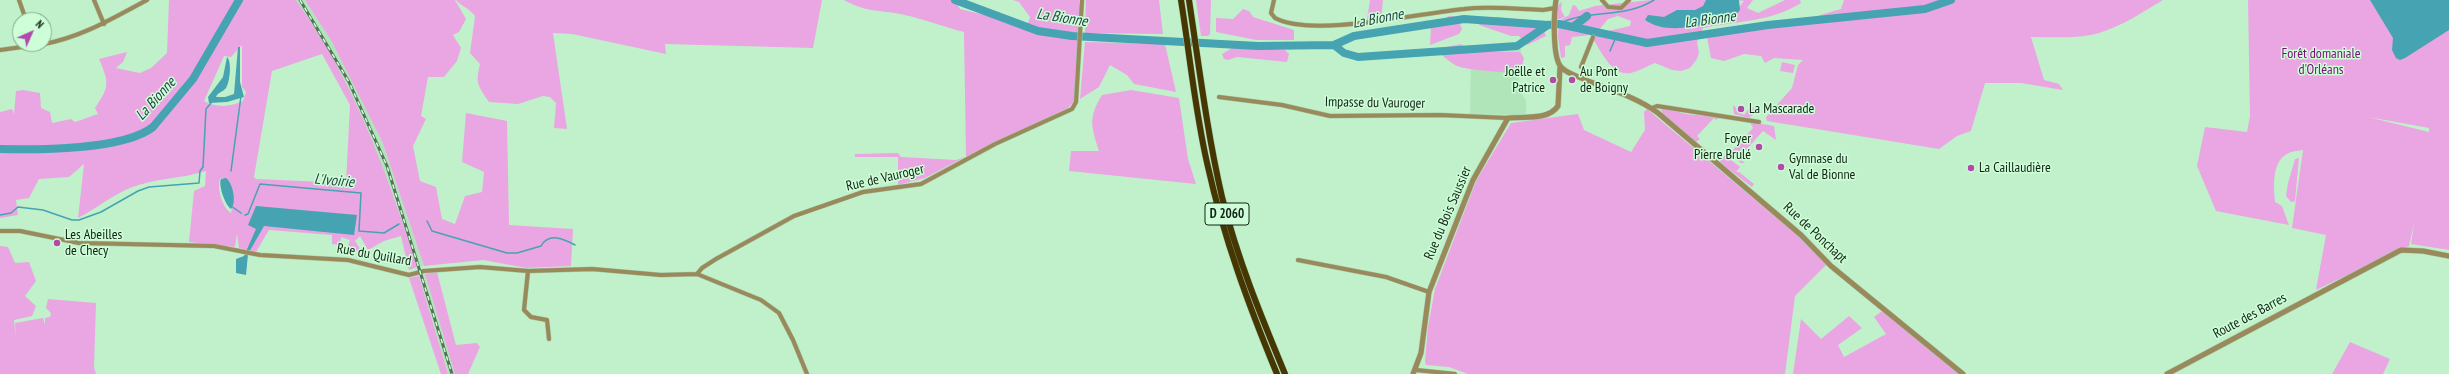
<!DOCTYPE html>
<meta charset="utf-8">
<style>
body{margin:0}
#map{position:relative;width:2449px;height:374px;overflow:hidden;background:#c1f1ca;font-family:"PT Sans Narrow",sans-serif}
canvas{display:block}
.north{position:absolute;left:12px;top:12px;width:40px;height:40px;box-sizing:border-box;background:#cefed7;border:1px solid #83a78a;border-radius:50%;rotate:45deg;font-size:11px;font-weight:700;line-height:16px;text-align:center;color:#122416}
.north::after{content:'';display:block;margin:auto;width:14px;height:18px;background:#b249ab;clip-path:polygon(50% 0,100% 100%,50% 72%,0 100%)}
</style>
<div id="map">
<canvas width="2449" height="374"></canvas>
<div class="north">N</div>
</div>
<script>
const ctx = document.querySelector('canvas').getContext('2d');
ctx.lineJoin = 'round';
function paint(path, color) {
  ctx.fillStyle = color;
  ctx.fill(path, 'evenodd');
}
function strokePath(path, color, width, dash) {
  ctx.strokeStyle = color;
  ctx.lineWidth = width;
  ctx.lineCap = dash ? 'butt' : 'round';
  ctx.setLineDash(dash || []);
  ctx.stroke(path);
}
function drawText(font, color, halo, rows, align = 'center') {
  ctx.font = font + ' "PT Sans Narrow",sans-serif';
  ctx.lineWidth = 3;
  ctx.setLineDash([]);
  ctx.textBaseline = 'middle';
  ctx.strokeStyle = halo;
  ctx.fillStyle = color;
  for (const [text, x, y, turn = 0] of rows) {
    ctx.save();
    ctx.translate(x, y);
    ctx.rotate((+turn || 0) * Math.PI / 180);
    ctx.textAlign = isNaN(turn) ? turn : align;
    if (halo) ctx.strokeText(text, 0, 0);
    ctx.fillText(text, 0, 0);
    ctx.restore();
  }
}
paint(new Path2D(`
 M296,0h9l27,42 28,52 22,47 42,125 -7,1 -21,-65 -42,-102 -18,-36z
 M1521,49l-3,38 8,14v13l-13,1 -43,-1 1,-63z
 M425,274l30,100h-7l-29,-98z`), '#b0e5ba');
paint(new Path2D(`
 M169,0h127c14,21 28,42 40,64 35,65 59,133 81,203l-8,3 -8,-34 -17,5 -16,9 -8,-14 -5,5 6,9 -11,2 -3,-2 3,-10 -9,-3 -1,8 -8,-1v-9l-63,-5 -13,22 -17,-4 -2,-14 -2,13 -46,-5 5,-51 11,-5 1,-15c-25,8 -51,7 -76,17 -18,7 -34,21 -52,30l6,-54 -15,13 -30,2 -10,19 -13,2 2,15 -18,3v-106l12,-3 2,5 2,-23 7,-1 17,3 1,15 9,4 2,11 19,-4 4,3 23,-8 -3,-6c15,-22 14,-25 4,-49l28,-7 -4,10 -7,6 24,5 11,-5 16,-15zM242,45v42l4,5 -3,9c-12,6 -27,7 -39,0l20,-45 7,1zM322,54l28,51 -4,78 -90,-4 -2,-2 18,-106zM223,178c12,16 12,17 8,35 -9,-6 -14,-24 -11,-34z
 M305,0h150l11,19 -7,13 -6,3 8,13 -4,13 -13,16h-16l-7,39 5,3 -13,27 7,35 16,6 6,32 13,5 10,-28 17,-4 2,-20 -22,-10 4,-49 41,8 2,104 64,4 -2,37 -45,2 -43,-8 -59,6 -42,-125 -50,-99z
 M456,0h366l-9,48 -148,-4 1,10 -94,-20 -19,-1 14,96 -13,-1 2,-25 -6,-6 -7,-1 -25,8 -29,-2c-11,-16 -14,-19 -9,-38l-10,-11 5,-37c-7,-9 -13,-9 -19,-16z
 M844,0h107l5,2 4,7 118,29v59l-10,11 -102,49 -2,-125c-23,-6 -46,-15 -69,-19 -21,-3 -31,-2 -51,-13z
 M1013,0h66v34l-39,-6 -12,-5 2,-6 -11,-15z
 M1086,0h73l4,34 -78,-1z
 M1196,0h15l-1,34 -2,2h-7z
 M1370,0h13l-2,19 -14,1z
 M1650,0h60l23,14 11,-13 -8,-1h17l-6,8 11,5 27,-13h15l1,3c-30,19 -64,18 -98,25l-6,14 2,11 -2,6 -7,9 -9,3 -9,-1 -17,-7c-8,3 -16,8 -24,10 -21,4 -31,-26 -41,-38l-18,2 -2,8 -5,1v11l-4,1 -3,-22 1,-15 10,-6 4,-10 3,1 3,5 16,-5zM1618,16l13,5 -1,5 -26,6 -5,-2 9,-11z
 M1844,0h319c-20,12 -41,26 -64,33 -22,6 -45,4 -68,4l13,43 15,4 4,6 -42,-7h-36l-14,48 -14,5 -18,13 -172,-28 -1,-4 26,-29 6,-23 5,-5 -29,-2 -9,5 -4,-7 -17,-2 -20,7 -13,-3 -5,-26 51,-2 36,-7 48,-14z
 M2248,0h201v250l-38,-6 3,-21 -5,23 -93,44 10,-55 -34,-7 11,-78c-5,1 -12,1 -16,4 -16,9 -13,33 -12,48l7,4 7,19 -73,-14 -19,-45 8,-39 42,5 3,-16zM2368,117l61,11v4z
 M1562,1l-1,9 4,7 -8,3v-13z
 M1243,9l6,2 4,6 41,13v10h-38l-40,-8v-14l17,1z
 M1449,16l8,1 5,12 -3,5 -29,11 1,-18z
 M1498,17l42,4 6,15 -19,9 -8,-9h-8l-32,-11 3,-7z
 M1085,42l80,2 11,48 -42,-8 -7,-9 -17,-10 -11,22 -19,12z
 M1461,44l10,8h49l4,6 -3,13c-9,3 -54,-1 -64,-5 -5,-2 -10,-7 -15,-11l5,-8z
 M1232,48l53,2 4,4 -2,8 -50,-5 -9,3 -4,-1 -2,-5z
 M1782,62l13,3 -2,8 -13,-2z
 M1131,90l48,8 9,61 8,25 -127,-13 2,-20h28c-8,-25 -11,-33 3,-56z
 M1733,105l11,10 7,-9 2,2 3,-3 4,3 -11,10 -15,-4z
 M1663,108l23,6 34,3 -4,3 -2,-2 -17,18 3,3 -4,3 -33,-28 -2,-4z
 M1647,109l182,153 -34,34 -10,78h-317l-19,-7 -23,-2 -1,-4 3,-34 7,-38 41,-108 35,-58 67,-9 6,16 47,22 14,-22 -1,-18z
 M1750,122l24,4 2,14 -13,-9 -24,27 6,5h-4l-11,-10 23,-25z
 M898,153l3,4 55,3 9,-3 -40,21 -27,7v-28h-43v-3z
 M1725,155l15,12 -4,5h3l15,12 -2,3 -33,-25z
 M2299,158l-4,43 -4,1 -5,-6 2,-13 7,-24z
 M0,246l8,1 7,16 14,-1 7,19 -11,15 11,10 -4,10 -18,4 2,19 -1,-16 28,-5 2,7v-7l5,-1 1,-4 -5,-5 2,-9 48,4 -2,64 2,7h-96z
 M437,272l19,73 21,-2 3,4 -12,27h-13l-30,-100z
 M419,276l29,98h-7l-32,-96z
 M1882,311l78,63h-167l8,-55 20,20 28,-23 13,12 -24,17 6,12 42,-23 -12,-17z
 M2350,342l40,17 -7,15h-51z`), '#e9a6e3');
paint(new Path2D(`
 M1706,0h33l1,10 -6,7c-26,6 -65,20 -89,3l3,-5 16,2 13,-7h18l8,-4z
 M2370,0h79v30l-44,28 -5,2 -4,-2 -4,-8 1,-12z
 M238,47h2v35l4,15 -17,5 -18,1 -1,-6 15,-20 4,-20c5,4 3,25 -1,31 -3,4 -8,4 -10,9h9l9,-3z
 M226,178c7,5 11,25 5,31 -6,-4 -13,-24 -10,-30z
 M256,206l101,9 -3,20 -90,-9 -16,28 -2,21 -10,-2v-14l8,-3 12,-27 -8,-4z`), '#46a3b2');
strokePath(new Path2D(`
 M1559,24c31,-16 62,-4 95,-24
 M1610,51l6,-14
 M231,171l10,-75
 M231,206l10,7
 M0,215l11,-2 7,-6 25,3 29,10h7l22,-8 37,-21 11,-4 50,-4 1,-12 3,-4 3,-58 5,-6
 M245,215l3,-1 12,-30 101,9 -2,38 25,2 15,-9
 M427,221l5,10 75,22h10l24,-7c8,-14 23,-7 34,-1`), '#46a3b2', 1.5);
strokePath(new Path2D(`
 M955,0l83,31 34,5 186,10 76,-1 20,-9 110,-17 84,6 11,-1 88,19 121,-18 157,-16 26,-9
 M1573,27l14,-11
 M1334,45l10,8 14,4 159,-11 31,-21
 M0,149c38,1 124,1 153,-22l40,-48 46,-79`), '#46a3b2', 8);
const minor = new Path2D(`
 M19,0l7,20
 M94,0l10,24
 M1274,0l-3,13 4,5c37,20 145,-5 189,-9 26,-3 53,0 79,1l12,-2
 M1602,0l6,7 13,1 8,-8
 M44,44c38,-7 69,-26 103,-44
 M0,50l44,-6
 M1581,67l12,-30
 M1219,97l63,8 48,11 110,-1 68,3
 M1652,108l5,-2 102,16
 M0,231h20l59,12 135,3 46,9 88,5 61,15 15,-4 56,-4 48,4 64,-2 69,6 36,-1 64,26 18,13 14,27 14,34
 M1298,260l88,17 43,15
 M528,271l-4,39 7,7 16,3 2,19
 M697,274l5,-6 14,-9 78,-43 69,-24 58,-8 74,-40 77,-35 4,-7 6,-102
 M1416,370l39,4`);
const tertiary = new Path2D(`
 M1556,0c-2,13 -4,57 5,67 6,7 19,10 27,14 24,9 50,17 70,32l143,122 30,31 132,108
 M1413,374l8,-21 8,-61 44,-112 35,-62c15,-2 40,3 50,-12l2,-39
 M2167,374l234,-124 22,1 26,5`);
const trunk = new Path2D(`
 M1181,0c9,56 14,112 27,167 16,72 41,139 69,207
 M1189,0c10,66 18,132 33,197 15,61 39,119 63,177`);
strokePath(minor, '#a2ccaa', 5);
strokePath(tertiary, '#a2ccaa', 6);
strokePath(trunk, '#a2ccaa', 7);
strokePath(minor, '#9a895b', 4);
strokePath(tertiary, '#9a895b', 5);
strokePath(trunk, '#463602', 6);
const rail = new Path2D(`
 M300,0l49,82 38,84 65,208`);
strokePath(rail, '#55725b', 3);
strokePath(rail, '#cefed7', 1.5, [4.5]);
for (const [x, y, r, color] of [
 [1553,80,4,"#b249ab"],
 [1572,80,4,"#b249ab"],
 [1741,109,4,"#b249ab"],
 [1759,147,4,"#b249ab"],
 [1781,167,4,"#b249ab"],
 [1971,168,4,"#b249ab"],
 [57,243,4,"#b249ab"]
]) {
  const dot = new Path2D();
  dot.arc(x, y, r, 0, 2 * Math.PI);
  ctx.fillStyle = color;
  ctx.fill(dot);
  strokePath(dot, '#cefed7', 1.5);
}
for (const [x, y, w] of [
 [1227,214,44]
]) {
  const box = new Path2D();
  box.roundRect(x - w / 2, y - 11, w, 22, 3);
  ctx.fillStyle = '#cefed7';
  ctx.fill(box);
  strokePath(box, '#122416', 1);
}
drawText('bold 13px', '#122416', null, [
 ["D 2060",1227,214]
]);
drawText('14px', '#7b0c77', '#cefed7', [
 ["Forêt domaniale",2321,54],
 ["d'Orléans",2321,70]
]);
drawText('14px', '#122416', '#cefed7', [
 ["Joëlle et",1545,72,"right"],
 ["Patrice",1545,88,"right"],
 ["Au Pont",1580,72],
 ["de Boigny",1580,88],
 ["La Mascarade",1749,109],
 ["Foyer",1751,139,"right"],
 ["Pierre Brulé",1751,155,"right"],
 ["Gymnase du",1789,159],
 ["Val de Bionne",1789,175],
 ["La Caillaudière",1979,168],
 ["Les Abeilles",65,235],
 ["de Checy",65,251]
], 'left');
drawText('14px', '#122416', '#cefed7', [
 ["Impasse du Vauroger",1375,103,1],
 ["Rue de Vauroger",885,178,-13],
 ["Rue du Bois Saussier",1448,213,-67],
 ["Rue de Ponchapt",1815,233,43],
 ["Rue du Quillard",374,255,10],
 ["Route des Barres",2250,316,-28]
]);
drawText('italic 15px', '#27444a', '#cefed7', [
 ["La Bionne",1062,18,9],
 ["La Bionne",1378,19,-11],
 ["La Bionne",1710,20,-8],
 ["La Bionne",156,99,-48],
 ["L'Ivoirie",334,181,5]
]);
</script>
